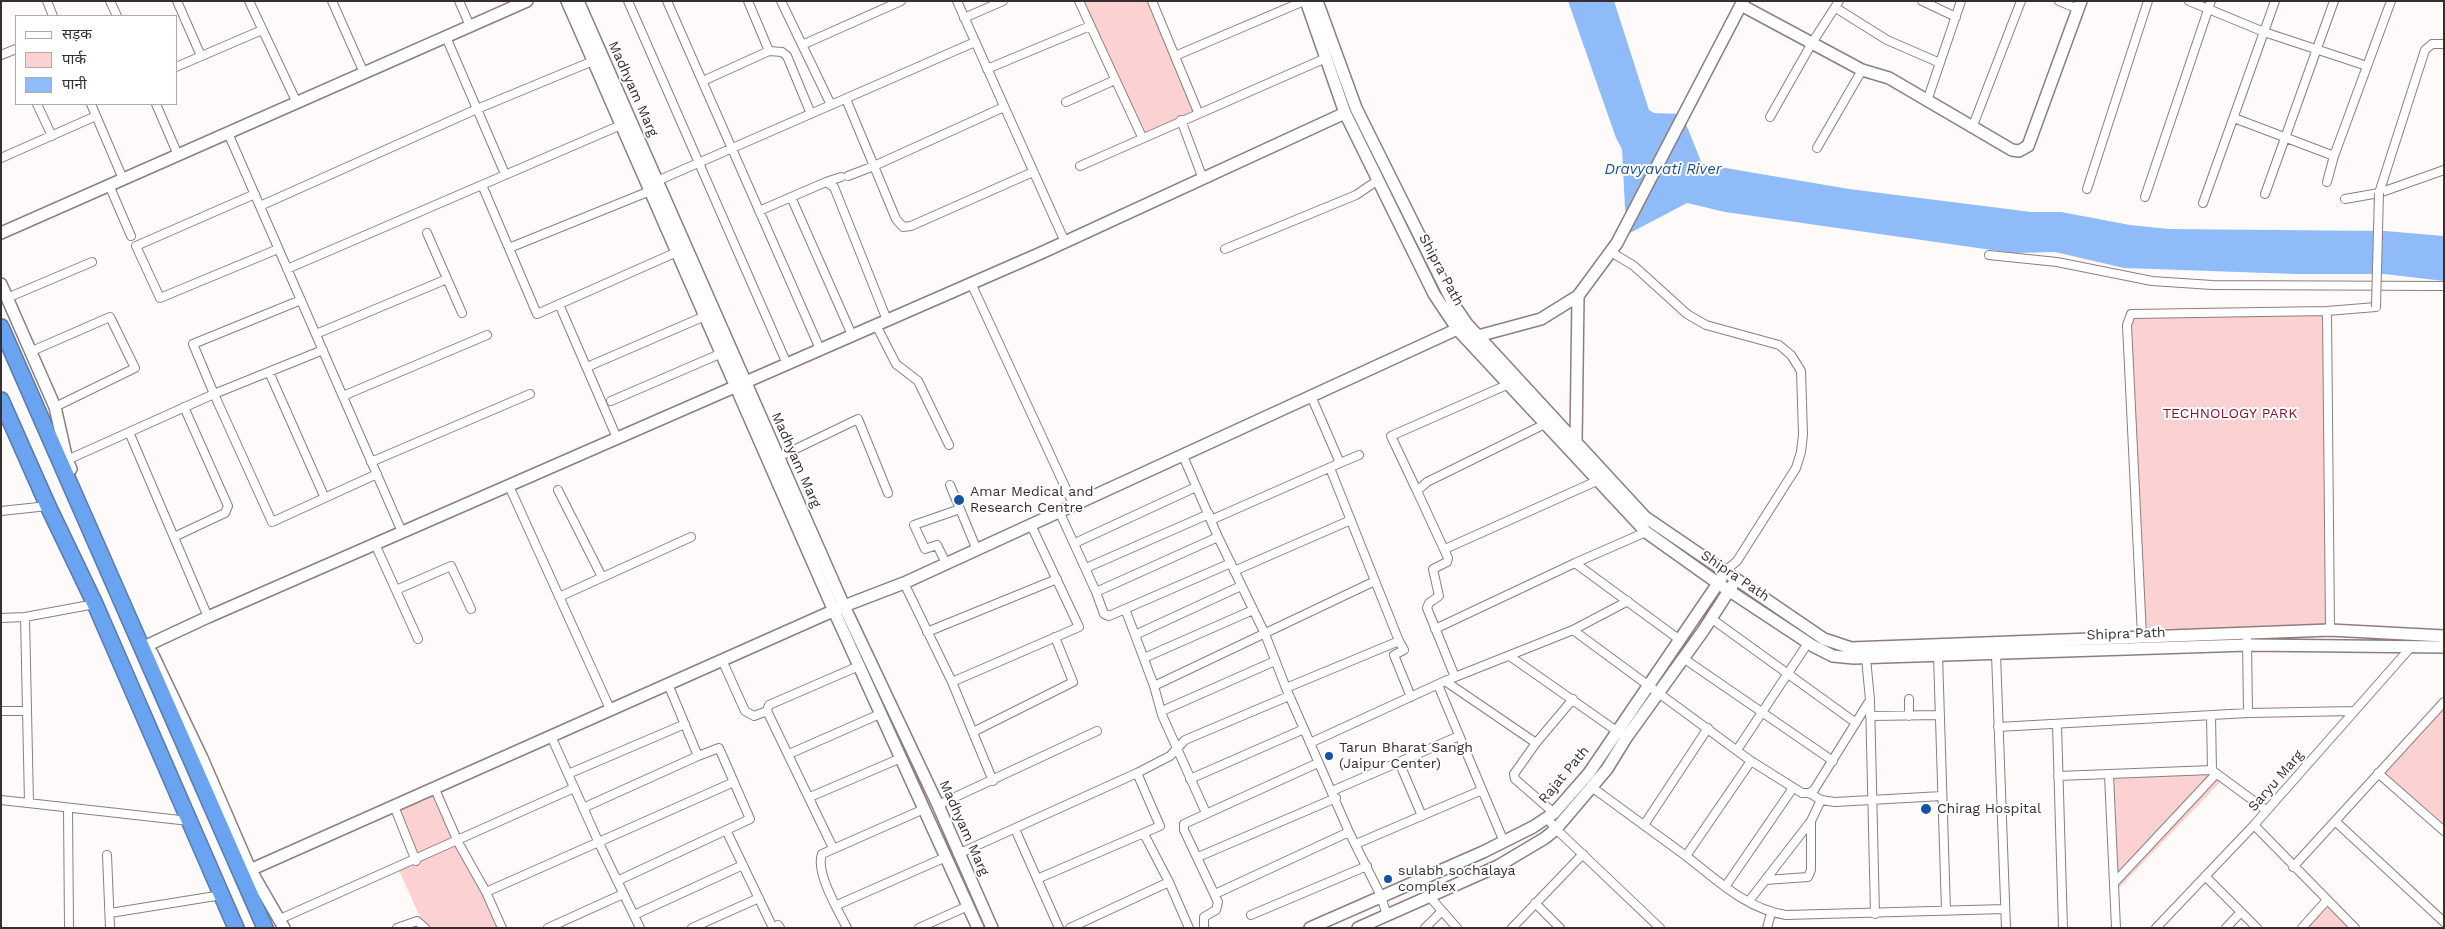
<!DOCTYPE html>
<meta charset="utf-8">
<style>
body{margin:0}
#map{position:relative;width:2445px;height:929px;overflow:hidden;background:#fefafa;font-family:"Work Sans","Noto Sans Devanagari",sans-serif}
canvas{display:block}
.frame{position:absolute;inset:0;border:2px solid #362e2f;pointer-events:none}
.legend{position:absolute;left:15px;top:15px;width:162px;height:90px;box-sizing:border-box;background:#fff;border:1px solid #afabac;margin:0;padding:6px 9px;list-style:none;font-size:15px;color:#362e2f}
.legend li{display:flex;align-items:center;gap:10px;height:25px}
.legend b{width:25px;border:1px solid #afabac}
</style>
<div id="map">
<canvas width="2445" height="929"></canvas>
<div class="frame"></div>
<ul class="legend">
<li><b style="height:6px;background:#fff"></b>सड़क</li>
<li><b style="height:14px;background:#fbd1d2"></b>पार्क</li>
<li><b style="height:14px;background:#8fbcf8"></b>पानी</li>
</ul>
</div>
<script>
const ctx = document.querySelector('canvas').getContext('2d');
ctx.lineJoin = 'round';
function paint(path, color) {
  ctx.fillStyle = color;
  ctx.fill(path, 'evenodd');
}
function strokePath(path, color, width, dash) {
  ctx.strokeStyle = color;
  ctx.lineWidth = width;
  ctx.lineCap = dash ? 'butt' : 'round';
  ctx.setLineDash(dash || []);
  ctx.stroke(path);
}
function drawText(font, color, halo, rows, align = 'center') {
  ctx.font = font + ' "Work Sans",sans-serif';
  ctx.lineWidth = 4;
  ctx.setLineDash([]);
  ctx.textBaseline = 'middle';
  ctx.strokeStyle = halo;
  ctx.fillStyle = color;
  for (const [text, x, y, turn = 0] of rows) {
    ctx.save();
    ctx.translate(x, y);
    ctx.rotate((+turn || 0) * Math.PI / 180);
    ctx.textAlign = isNaN(turn) ? turn : align;
    if (halo) ctx.strokeText(text, 0, 0);
    ctx.fillText(text, 0, 0);
    ctx.restore();
  }
}
paint(new Path2D(`
 M1079,1h73l46,111 -56,25z
 M2327,311l3,319 -188,6 -15,-311 4,-11z
 M2436,710l8,2v119l-66,-58z
 M2212,770l11,9 -108,113 -6,-117z
 M434,787l67,141h-76l-27,-60 18,-7 -22,-55z
 M2326,901l29,27h-52z`), '#fbd1d2');
paint(new Path2D(`
 M1568,1h46l35,109 5,3 28,1 20,50 147,25 182,23h30l69,13 39,4 216,2 59,5v45l-60,-7h-88l-172,-6 -69,-16 -42,1 -288,-41 -38,-9 -57,30 -5,-25 -3,-59 -6,-11z`), '#8fbcf8');
const street = new Path2D(`
 M47,1l6,15
 M110,1l7,15
 M177,1l24,55
 M249,1l48,102
 M332,1l32,72
 M459,1l11,25
 M628,1l159,363
 M667,1l153,348
 M748,1l21,50
 M781,1l50,104
 M957,1l108,241
 M1079,1l63,136
 M1152,1l46,111
 M1922,1l34,16
 M2059,1l19,8
 M2189,1l75,31 103,34
 M1836,8l51,32 53,23
 M964,18l39,-17
 M446,37l59,137
 M802,45l99,-44
 M1,55l15,-6
 M1175,56l129,-55
 M176,67l86,-37
 M987,69l103,-43
 M703,81l66,-30 13,1 5,4 24,58
 M846,99l50,120 7,8 8,-1 122,-54
 M1927,101l34,-100
 M1066,102l49,-22
 M37,104l15,32
 M91,104l32,75
 M156,104l22,51
 M1770,117l42,-74 27,-42
 M2234,118l100,38
 M1181,120l22,59
 M1972,128l49,-127
 M228,133l174,399
 M1817,148l45,-78
 M1,158l95,-42
 M1080,166l246,-108
 M848,176l26,-10 130,-59
 M657,181l318,-139
 M826,182l15,-5
 M2327,182l7,-26 57,-155
 M109,185l22,51
 M482,185l55,129 140,-62
 M2087,189l61,-188
 M2379,193l46,-143 7,-6h12
 M255,194l-119,52 24,52 118,-49
 M2265,194l69,-193
 M791,197l61,138
 M2145,197l66,-196
 M2345,199l34,-6 65,-23
 M2203,203l72,-202
 M260,206l217,-97 116,-48
 M759,211l67,-29 8,5 53,133
 M427,233l35,80
 M509,248l141,-57
 M1225,249l131,-54 22,-15
 M1611,252l23,14 53,48 19,11 73,20 12,10 10,16 2,64 -2,17 -5,16 -59,93 -13,11
 M1989,255l68,7 95,19 60,4 232,1
 M287,269l334,-144
 M971,283l102,221
 M7,298l85,-36
 M301,300l-108,44 21,50 109,-44
 M559,304l58,134
 M2327,311l3,319
 M876,325l20,39 22,17 31,64
 M316,334l131,-55
 M32,351l78,-34 25,51 -80,39
 M587,367l118,-51
 M269,372l55,124
 M343,396l144,-61
 M611,401l111,-48
 M129,432l79,185
 M1183,456l35,81 47,97 21,54 63,144 32,64 6,20
 M779,457l79,-38 30,74
 M67,460l147,-66 58,128 105,-48
 M371,462l159,-68
 M1340,463l19,-8
 M950,485l27,65
 M509,486l102,225
 M558,490l44,87
 M1417,491l-26,-55 118,-52
 M1,511l47,-5
 M1059,511l37,81
 M1211,520l129,-57 -29,-67
 M174,537l51,-24 3,-7 -44,-99
 M1218,537l-122,55 8,22 5,2 16,-7 106,-46
 M1075,543l121,-56
 M375,544l43,95
 M1445,549l154,-69
 M946,563l-9,-18 -12,4 -11,-24 46,-16
 M1575,563l105,77
 M1086,568l123,-54
 M1234,571l117,-51
 M904,583l48,99 41,99
 M396,590l55,-24 20,43
 M559,597l132,-60
 M1125,609l10,26
 M25,617l4,186
 M1,618l24,-1 70,-13
 M1712,619l144,104
 M1435,629l140,-66 71,-31
 M1573,630l178,131 51,32h7l5,-3 56,-90
 M927,632l130,-53
 M2142,636l-15,-311 4,-11 196,-3 49,-4
 M2247,640l1,73
 M1399,641l5,9 -10,5 17,42
 M1996,654l10,274
 M1938,655l8,256
 M1511,657l110,77
 M1144,658l109,-48
 M1683,658l150,103
 M1866,658l4,42 5,214
 M722,660l23,51 9,5 13,-5
 M1455,677l-28,-69 2,-5 10,-7 -6,-27 14,-7 1,-4 -31,-67 10,-9 120,-59
 M1445,681l91,62
 M952,682l127,-55 -48,-102
 M668,684l30,72
 M1438,685l66,157
 M1154,686l221,-105
 M1286,688l113,-47 -69,-173
 M1909,699v17
 M1,711h26
 M1162,711l113,-50
 M1870,716l70,-1
 M2057,725l6,203
 M1998,727l250,-14 106,-2
 M973,732l100,-50 -18,-45
 M551,736l47,105 42,87
 M1310,743l135,-62 128,-51 55,-29
 M1737,750l71,-107
 M789,754l91,-40
 M1399,762l23,54
 M2213,771l53,39
 M2378,773l66,58
 M568,774l117,-50
 M2109,775l7,153
 M2058,776l154,-6 -1,-54
 M1190,779l114,-50
 M434,787l25,57 27,48
 M1593,788c31,23 62,45 93,68 31,24 60,53 100,59l219,-6
 M1332,791l127,-55
 M1809,793l12,7 14,2 107,-6
 M810,797l91,-39
 M1,800l188,21
 M938,805l159,-74
 M394,806l22,55
 M583,808l115,-52 21,-8 31,71 -133,62
 M68,809l1,119
 M1206,813l-44,-98 -8,-29 -19,-51 106,-49
 M1554,813l-39,-34 -1,-5 22,-31 37,-44
 M1547,818l9,11 104,99
 M2335,821l109,101
 M1644,825l64,-97
 M2254,825l101,103
 M1015,829l44,99
 M726,830l47,98
 M1144,834l25,48 20,46
 M1356,844l126,-54
 M833,848l-66,-137 2,-6 90,-39
 M958,854l179,-81 33,-17 15,-16 104,-44
 M107,855l3,73
 M1686,856l65,-95
 M1198,857l138,-59
 M2293,867l151,-165
 M2205,876l52,52
 M1037,879l123,-53 -23,-53
 M1766,880l42,-3 3,-7v-49
 M2114,883l102,-109
 M1725,887l68,-99
 M1215,894l134,-62
 M1429,896l28,32
 M1749,901l62,-80 10,-21
 M1535,903l25,25
 M837,905l109,-48
 M110,913l112,-18
 M634,915l109,-50
 M1251,915l116,-49
 M280,919l294,-131
 M397,928l20,-7 8,7
 M502,928l-16,-36 248,-110
 M548,928l75,-34
 M692,928l67,-30
 M774,928l4,-3 2,3
 M847,928c-9,-18 -32,-56 -25,-74l102,-45
 M919,928l49,-22
 M1070,928l99,-46
 M1204,928v-11l12,-7 2,-8 -34,-72v-6l134,-61
 M1425,928l16,-16
 M1512,928l71,-74
 M1767,928l4,-15
 M2156,928l98,-103 157,-178
 M2226,928l15,-16
 M2302,928l24,-27`);
const secondary = new Path2D(`
 M567,1l267,610 144,317
 M578,1l266,605 94,199 54,123
 M1306,1l39,112 89,181 24,36 188,202 73,52 94,62 20,10 21,2 393,-13 197,2
 M1317,1l39,107 98,197 13,19 178,193 179,122 27,9 479,-18 114,6
 M1741,5l121,65 27,8 123,72 7,1 9,-5 53,-145
 M1,233l526,-232
 M1,284l54,123 12,53 4,9
 M1478,336l63,-17 37,-23 39,-53 126,-242
 M1576,442l2,-146
 M148,645l60,-28 833,-364 304,-140
 M152,653l50,105 48,111 34,59
 M241,874l603,-268 60,-23 560,-257
 M1310,928l173,-76 50,-25 21,-14 35,-40 132,-194
 M1358,928l140,-62 47,-28 11,-9 51,-60 19,-31 77,-107 29,-45`);
const highway = new Path2D(`
 M1,327l264,601
 M1,400l47,106 47,98 141,324`);
strokePath(street, '#8f7d7e', 10);
strokePath(secondary, '#8f7d7e', 14);
strokePath(highway, '#587aac', 18);
strokePath(street, '#fff', 8);
strokePath(secondary, '#fff', 11);
strokePath(highway, '#6aa3f0', 15);
const streetBridge = new Path2D(`
 M2376,307l3,-114`);
strokePath(streetBridge, '#8f7d7e', 10, []);
strokePath(streetBridge, '#fff', 8);
for (const [x, y, r, color] of [
 [959,500,6,"#1255a5"],
 [1329,756,5,"#1255a5"],
 [1926,809,6,"#1255a5"],
 [1388,879,5,"#1255a5"]
]) {
  const dot = new Path2D();
  dot.arc(x, y, r, 0, 2 * Math.PI);
  ctx.fillStyle = color;
  ctx.fill(dot);
  strokePath(dot, '#fff', 2);
}
drawText('14px', '#362e2f', '#fff', [
 ["Madhyam Marg",633,89,66],
 ["Shipra Path",1441,270,62],
 ["Madhyam Marg",796,460,66],
 ["Shipra Path",1735,576,34],
 ["Shipra Path",2126,634,-2],
 ["Rajat Path",1564,775,-50],
 ["Saryu Marg",2276,781,-49],
 ["Madhyam Marg",964,828,66]
]);
drawText('14px', '#8d142d', '#fff', [
 ["TECHNOLOGY PARK",2230,414]
]);
drawText('14px', '#362e2f', '#fff', [
 ["Amar Medical and",970,492],
 ["Research Centre",970,508],
 ["Tarun Bharat Sangh",1339,748],
 ["(Jaipur Center)",1339,764],
 ["Chirag Hospital",1937,809],
 ["sulabh sochalaya",1398,871],
 ["complex",1398,887]
], 'left');
drawText('italic 15px', '#1a4f91', '#fff', [
 ["Dravyavati River",1663,170]
]);
</script>
